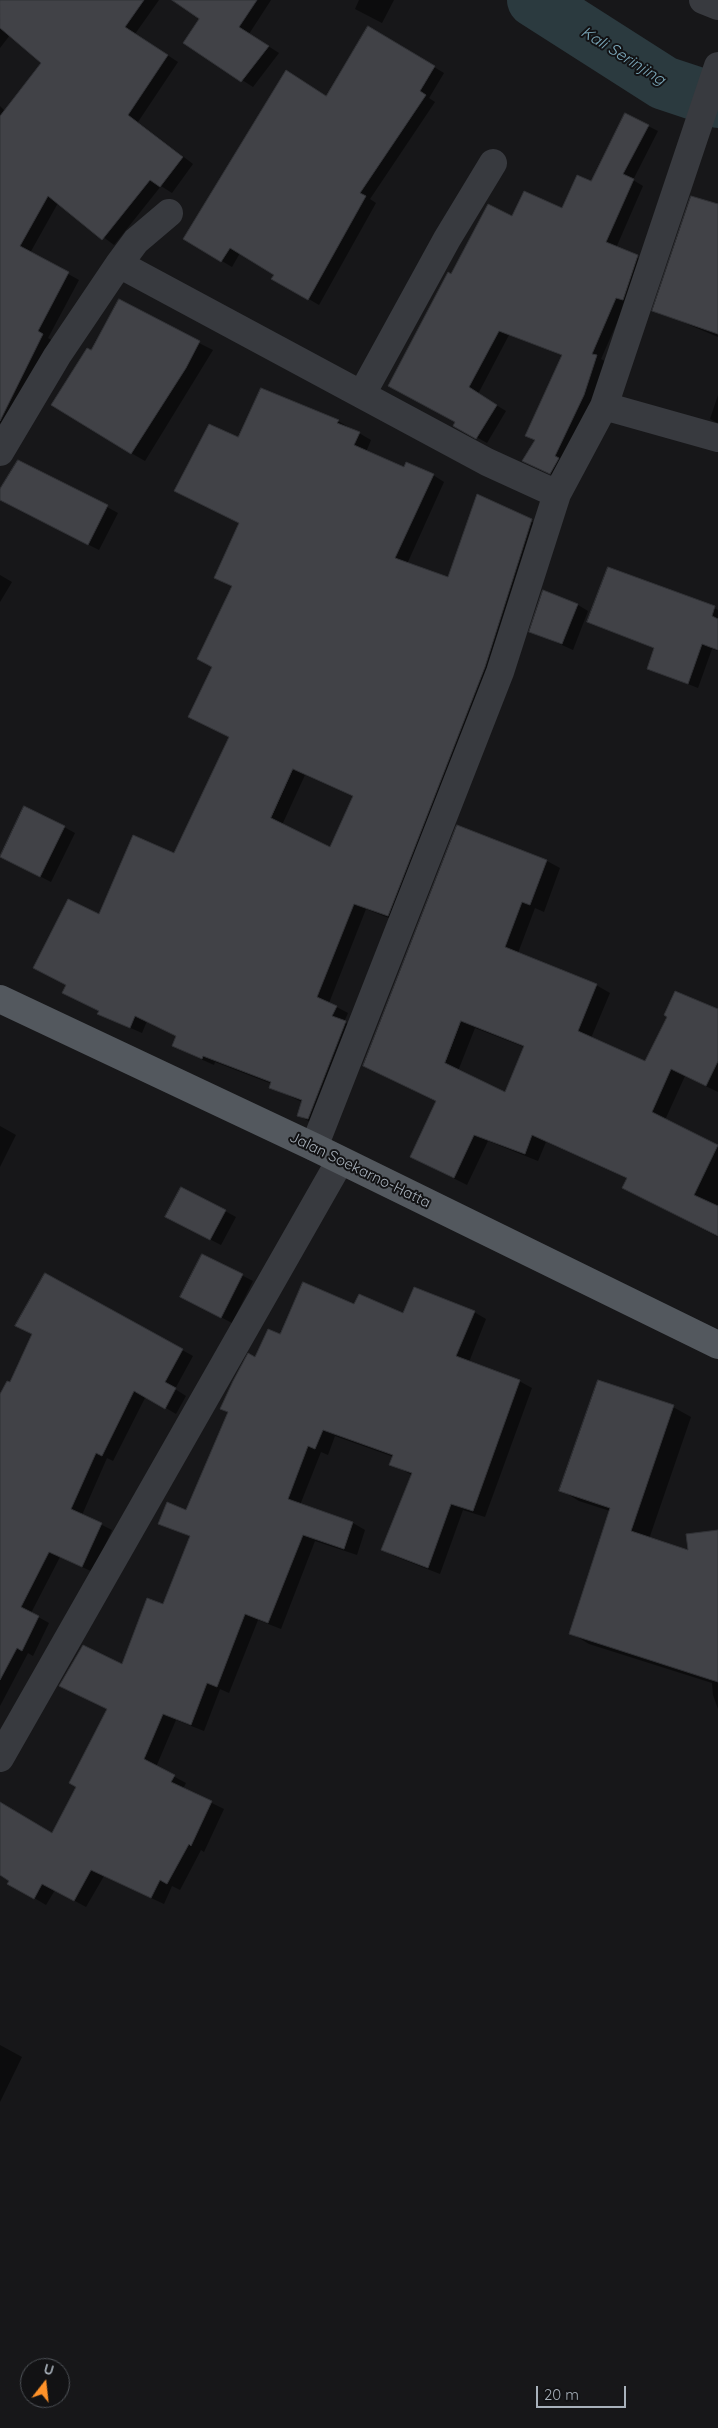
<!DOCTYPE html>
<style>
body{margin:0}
#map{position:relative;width:718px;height:2428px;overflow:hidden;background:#171719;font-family:Quicksand,sans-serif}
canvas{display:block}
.north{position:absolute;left:20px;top:2358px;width:50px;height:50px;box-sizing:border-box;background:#121214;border:1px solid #4e5257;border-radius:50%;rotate:16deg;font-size:14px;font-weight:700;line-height:20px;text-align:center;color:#a8b1bb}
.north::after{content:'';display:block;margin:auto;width:18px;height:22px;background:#ff9229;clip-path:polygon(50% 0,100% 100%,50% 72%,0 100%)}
.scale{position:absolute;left:536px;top:2386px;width:90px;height:22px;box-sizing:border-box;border:2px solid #a8b1bb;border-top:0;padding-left:6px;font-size:15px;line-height:18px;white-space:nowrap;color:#a8b1bb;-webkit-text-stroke:4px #121214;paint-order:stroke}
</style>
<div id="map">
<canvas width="718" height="2428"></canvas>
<div class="north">U</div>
<div class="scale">20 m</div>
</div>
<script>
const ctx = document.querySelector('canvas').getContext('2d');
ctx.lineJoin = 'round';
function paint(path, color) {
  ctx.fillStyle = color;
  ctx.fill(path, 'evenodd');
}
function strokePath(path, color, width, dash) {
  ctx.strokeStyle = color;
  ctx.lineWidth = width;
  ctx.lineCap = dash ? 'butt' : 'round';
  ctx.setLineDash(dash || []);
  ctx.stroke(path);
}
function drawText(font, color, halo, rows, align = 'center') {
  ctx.font = font + ' Quicksand,sans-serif';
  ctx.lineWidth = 4;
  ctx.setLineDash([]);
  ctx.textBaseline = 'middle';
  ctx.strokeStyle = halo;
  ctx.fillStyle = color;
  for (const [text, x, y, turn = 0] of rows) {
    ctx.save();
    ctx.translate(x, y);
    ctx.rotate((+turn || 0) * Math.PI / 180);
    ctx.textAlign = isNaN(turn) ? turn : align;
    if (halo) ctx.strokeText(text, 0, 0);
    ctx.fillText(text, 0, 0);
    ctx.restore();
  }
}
paint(new Path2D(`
 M0,0h159l-24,34 43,28 -40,60 55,42 -21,29 -11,-7 -47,59 -56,-42 -28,50 49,27 -31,58 5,3 -53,104v-339l5,5 37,-48 -32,-28 -10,13z
 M174,0h97l-22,34 30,19 -26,34 -68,-44 16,-24z
 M359,0h35l-12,23 -27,-14z
 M369,28l75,45 -15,25 6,4 -65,97 6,4 -57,102 -46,-27 3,-4 -36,-21 -8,14 -47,-28 142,-142z
 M648,126l10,5 -25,49 10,6 -27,62 31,14 -21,40 -25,57 6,3 -14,39 -33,77 -27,-12 3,-25 -10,-6 37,-79 -54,-21 -31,59 28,17 -19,32 -32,-18 2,-3 -5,-147 60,-57 51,-8z
 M718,206v131l-64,-27z
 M199,343l14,7 -68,111 -14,-8 -39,-101z
 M718,395v28l-8,-4z
 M338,421l33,19 -5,12 38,17 29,6 11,7 -37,82 41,14 29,-82 66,31 -144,395 -33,-13 -37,94 19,10 -4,9 13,7 -47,93 -12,-7 4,-13 -32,-15 2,-3 -57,-22 -1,3 -29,-13 -11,-7 4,-9 -31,-15 -5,12 -43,-19v-99l76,-60 55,-118 -41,-20 24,-50 20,-80 7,-64 -64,-32 62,-52zM305,775l49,22 -23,52 -49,-24z
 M107,507l11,6 -19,37 -77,-39z
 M0,575l12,7 -12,20z
 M578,605l10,6 -15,39 -42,-19z
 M714,608l4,2v41l-6,-2 -14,39 -50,-20 7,-19 -66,-27z
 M64,827l11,6 -24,49 -39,-20z
 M458,827l89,34 13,7 -16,44 -9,-4 -17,45 78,32 14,8 -19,45 55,25 72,-53v82l-33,-16 -20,44 53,26v91l-95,-49 5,-9 -82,-37 -8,19 -50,-20 -21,44 -56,-28 26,-55 -60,-29zM475,1028l49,19 -18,47 -48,-23z
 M0,1126l16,9 -16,32z
 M225,1211l11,6 -15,28 -43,-22z
 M202,1255l51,26 -21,42 -40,-21z
 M45,1274l148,82 -18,33 11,7 -10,18 -30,-18 -33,65 -6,-3 -25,57 30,15 -19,42 -33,-15 -29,56 18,10 -16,33 -5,-3 -28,53v-309l11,-13 22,-50z
 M355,1305l48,10 71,-3 12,7 -17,43 50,19 13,7 -47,129 -22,-7 -23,64 -46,-18 -12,-7 30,-74 -21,-11 3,-7 -59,-21 -7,19 -7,-3 -21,53 53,18 12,7 -8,25 -42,-14 -34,88 -23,-9 -29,73 -9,-4 -16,42 -28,-11 -20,47 30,16 -3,6 41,20 -20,43 -3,-2 -21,40 -8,-4 -8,18 -60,-28 -18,31 -31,-17 -9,15 -37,-22 2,-3 -11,-7v-52l53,14 25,-48 30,-77 15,-44 41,-60 27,-69 -32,-14 28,-12 42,-98 -7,-4 34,-51 25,-22z
 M673,1407l18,10 -42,122 40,13 29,-21v178l-5,-14 -1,-12 -123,-39 -18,-11 39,-122 -31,-10 -18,-11z
 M0,2045l22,12 -22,45z`), '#0007');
strokePath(new Path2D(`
 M534,0l130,83 54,18`), '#2b3a3f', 54);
const building = new Path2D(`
 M0,0h144l-19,27 43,28 -40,60 55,42 -23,30 -10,-7 -48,60 -54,-44 -28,50 49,26 -31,59 5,3 -43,87v-305l41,-53 -41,-35z
 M172,0h85l-18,27 30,19 -28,36 -58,-39 16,-24z
 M368,26l67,40 -15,25 6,4 -66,98 6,3 -58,104 -37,-21 3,-4 -44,-27 -9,14 -38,-23 103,-169 40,26z
 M625,113l24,12 -26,49 11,5 -28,63 32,13 -15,45 -7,-2 -24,56 5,1 -13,40 -29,61 4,2 -9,16 -28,-13 13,-21 -10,-4 37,-81 -63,-24 -30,56 28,18 -21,34 -23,-13 2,-4 -67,-36 60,-114 3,2 37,-70 24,12 12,-25 38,17 15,-33 14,6z
 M691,196l27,8v130l-66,-23z
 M119,299l81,42 -14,27 -55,86 -80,-49 36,-57 4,2z
 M261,388l78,32 -2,3 23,9 -6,13 50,22 2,-5 28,12 -39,84 53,19 29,-83 55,25 -47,148 -97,249 -34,-12 -37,93 20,9 -5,10 14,5 -38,98 -11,-3 5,-16 -33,-12 2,-6 -68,-26 -1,3 -30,-13 4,-10 -41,-20 -5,12 -33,-14 2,-3 -37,-18 4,-8 -33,-17 35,-69 31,15 34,-79 41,18 55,-116 -41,-20 24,-50 -15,-8 35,-73 -18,-8 25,-55 -65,-32 35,-67 29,13zM293,769l60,27 -23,51 -59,-29z
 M18,460l90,45 -20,40 -88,-45v-11z
 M608,567l107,39 -3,10 6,3v31l-16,-6 -14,40 -41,-15 7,-21 -67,-26z
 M543,590l35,14 -16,40 -33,-12z
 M24,806l41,20 -25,51 -40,-20z
 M457,825l90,35 -17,45 -8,-3 -17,45 92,37 -19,47 67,30 22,-44 -3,-2 11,-24 43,18v52l-12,25 -35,-17 -19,43 66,33 -24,50 24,11v30l-96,-48 5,-10 -95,-43 -7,19 -51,-19 -20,43 -44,-21 26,-56 -73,-35zM461,1021l63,25 -19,46 -60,-29z
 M181,1187l45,23 -16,30 -45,-23z
 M202,1254l41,20 -22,44 -41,-21z
 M45,1273l138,76 -18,33 11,6 -11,21 -31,-18 -32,65 -6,-3 -25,56 31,14 -20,44 -33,-15 -28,55 18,9 -17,35 -5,-3 -17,32v-286l7,-13 3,1 22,-48 -17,-8z
 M303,1282l51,22 5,-10 44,19 11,-26 61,24 -19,45 64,24 -47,131 -22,-7 -23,64 -47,-18 31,-77 -23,-8 4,-10 -70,-25 -8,19 -7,-3 -20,53 65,23 -9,27 -41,-14 -35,88 -23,-9 -28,73 -10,-4 -16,42 -28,-11 -19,45 31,16 -4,7 41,19 -21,45 -2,-2 -22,40 -7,-4 -9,18 -60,-28 -17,31 -32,-17 -8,15 -27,-15 2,-3 -9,-6v-73l52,31 24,-46 -7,-4 38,-74 -48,-23 24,-41 39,19 25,-66 16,6 27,-68 -32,-12 9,-22 19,8 42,-98 -8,-3 13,-28 15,-28 7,4 13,-28 12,5z
 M598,1380l76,25 -43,126 57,19 -2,-16 32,-4v152l-149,-48 41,-126 -51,-17z`);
paint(building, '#414247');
strokePath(building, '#313236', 1);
strokePath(new Path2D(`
 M703,0l15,6
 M119,264l17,-23 33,-28
 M362,394l85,-155 46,-76
 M604,406l114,-340
 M0,452l57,-96 62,-92 368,198 70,32
 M314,1147l186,-475 57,-178 47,-88 114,32
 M0,1758l340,-597`), '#383a3f', 28);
strokePath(new Path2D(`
 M0,999l314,148 404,198`), '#53585e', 28);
drawText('15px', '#a8b1bb', '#121214', [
 ["Jalan Soekarno-Hatta",360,1170,26]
]);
drawText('italic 16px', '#7ba7b9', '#121214', [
 ["Kali Serinjing",623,56,32]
]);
</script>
